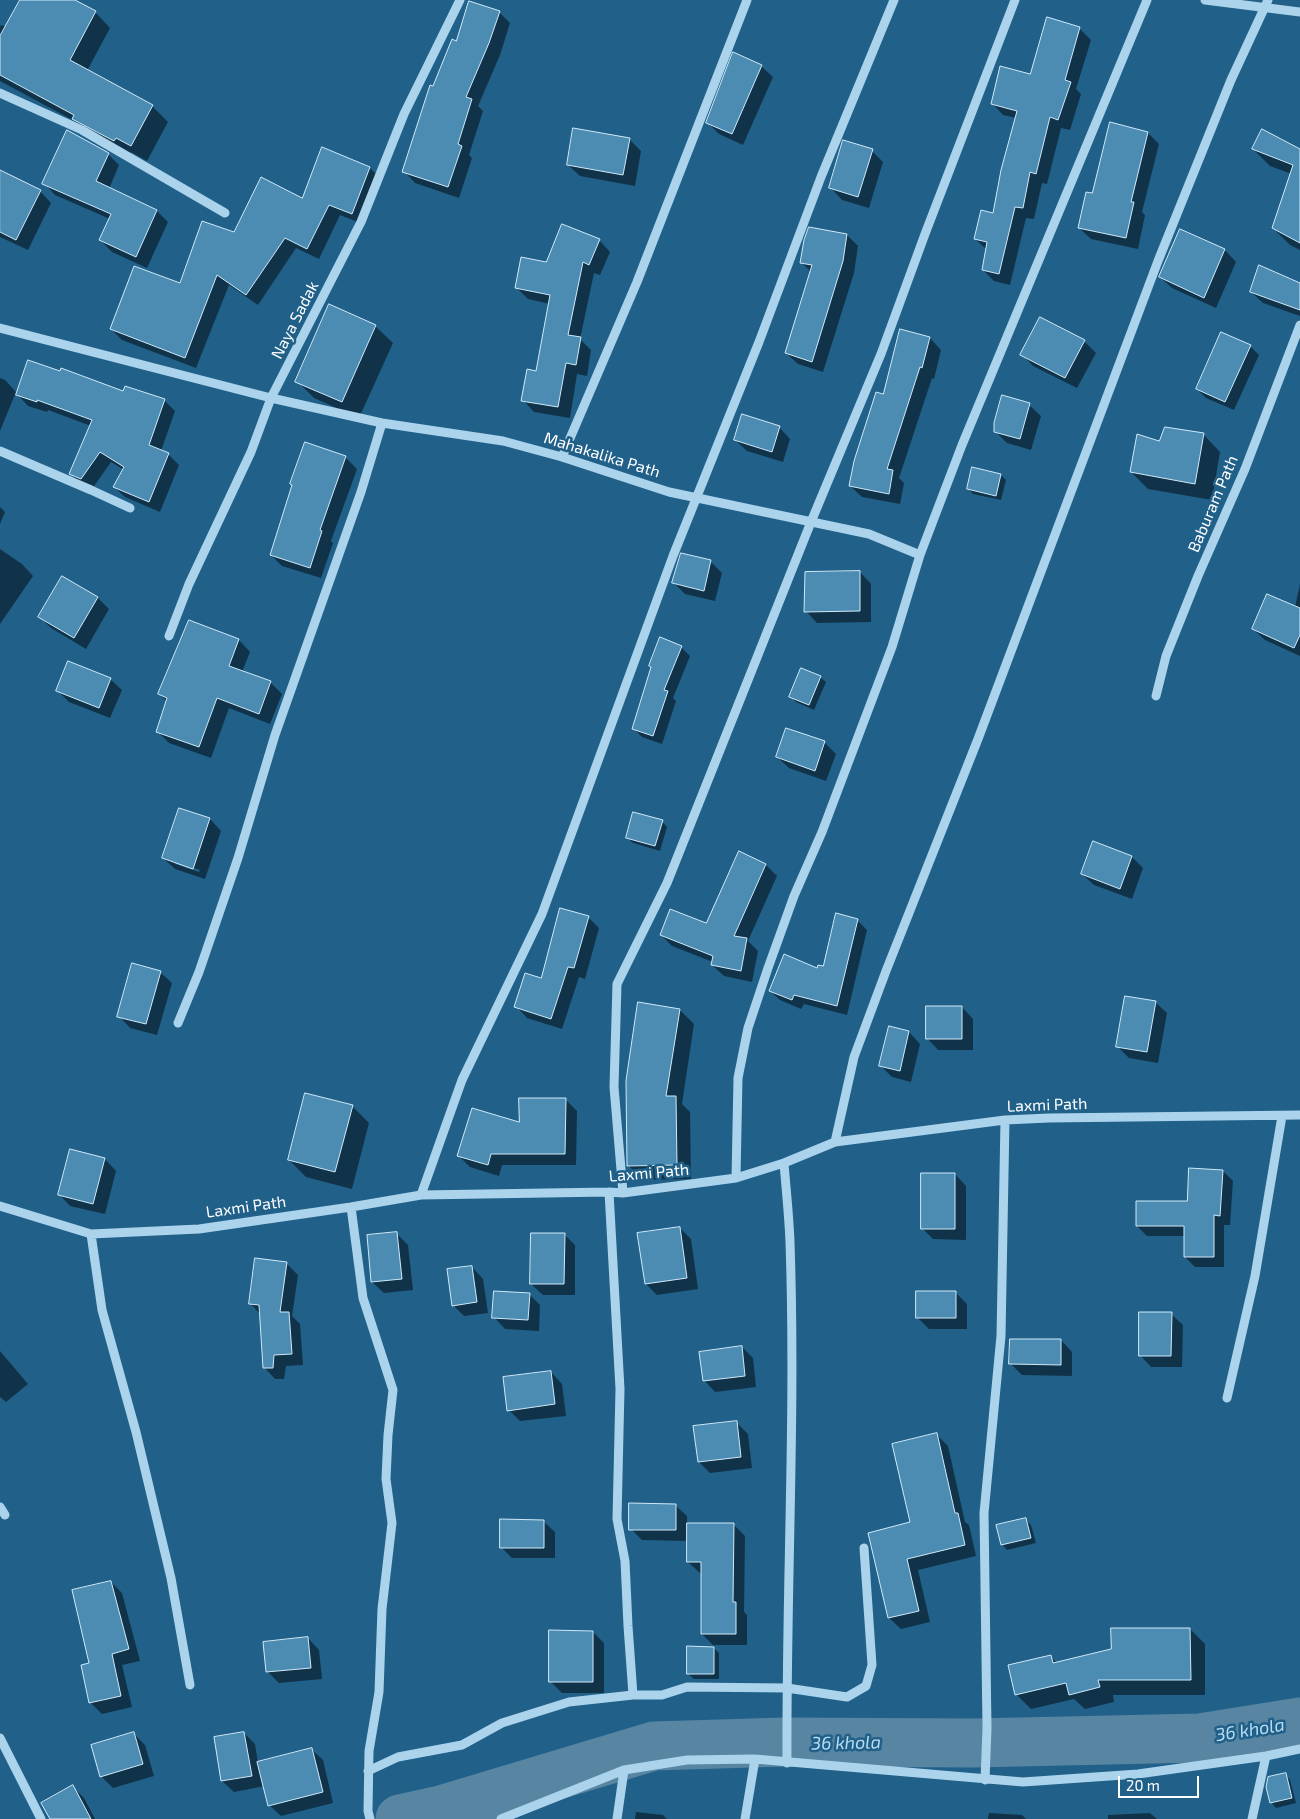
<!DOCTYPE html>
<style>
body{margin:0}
#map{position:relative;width:1300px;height:1819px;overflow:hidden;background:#206089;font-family:"Exo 2",sans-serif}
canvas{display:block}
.scale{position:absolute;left:1118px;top:1776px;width:81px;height:22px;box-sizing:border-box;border:2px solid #fff;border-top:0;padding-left:6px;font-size:15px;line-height:18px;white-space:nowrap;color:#fff;-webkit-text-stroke:4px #206089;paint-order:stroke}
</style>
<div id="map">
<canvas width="1300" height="1819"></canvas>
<div class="scale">20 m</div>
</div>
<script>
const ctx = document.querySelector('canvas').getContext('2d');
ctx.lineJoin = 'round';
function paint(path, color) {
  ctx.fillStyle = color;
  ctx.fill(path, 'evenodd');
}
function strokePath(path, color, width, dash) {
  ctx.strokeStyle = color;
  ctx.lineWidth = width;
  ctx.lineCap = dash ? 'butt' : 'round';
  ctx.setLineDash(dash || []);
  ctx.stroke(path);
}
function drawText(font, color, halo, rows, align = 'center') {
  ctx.font = font + ' "Exo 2",sans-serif';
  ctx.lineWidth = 5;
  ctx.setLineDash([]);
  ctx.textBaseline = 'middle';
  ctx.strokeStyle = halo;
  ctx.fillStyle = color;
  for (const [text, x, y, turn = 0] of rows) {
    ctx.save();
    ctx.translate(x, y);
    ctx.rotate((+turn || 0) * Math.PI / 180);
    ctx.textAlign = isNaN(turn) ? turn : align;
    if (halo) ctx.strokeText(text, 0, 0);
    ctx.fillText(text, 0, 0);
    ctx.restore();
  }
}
paint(new Path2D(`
 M21,0h52l22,12 15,16 -23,43 65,35 16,16 -21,39 -16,-9 -1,4 -50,-32 -80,-43v-54l1,-2 5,2z
 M499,12l11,11 -10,32 -22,51 5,5 -14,44 3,3 -13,40 -44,-15 -11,-12 52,-129z
 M1079,28l12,12 -15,49 5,5 -11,36 -9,-2 -14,56 -5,-1 -8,36 -8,-1 -16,67 -16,-4 -11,-11 4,-20 -12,-11 19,-25 23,-96 -14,-3 -11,-12 39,-28z
 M761,66l12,11 -30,68 -24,-11 -12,-12z
 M1148,133l11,11 -17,68 3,3 -7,34 -47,-10 -12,-11 14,-33z
 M629,139l12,12 -6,35 -55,-10 -12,-11z
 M322,149l48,19 11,11 -18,45 -23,-9 -21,44 -23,-11 -38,57 -29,-20 -33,83 -74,-28 -11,-11 69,-44 54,-51 69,-35z
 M1253,149l47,2v99l-10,-5 -17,-17 19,-54 -22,-8z
 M872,151l11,11 -14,46 -27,-8 -11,-12z
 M108,154l11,11 -10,24 48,22 11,11 -21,46 -35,-16 -12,-12 10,-21 -55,-24 -11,-12z
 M0,175l40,16 11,12 -23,47 -28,-13z
 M1181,231l44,19 11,12 -20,46 -44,-20 -12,-11z
 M847,235l11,11 -4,27 -31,99 -25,-8 -12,-11 25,-81 -9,-9z
 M599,240l11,12 -10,23 -6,-2 -14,66 11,11 -4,26 -10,-2 -7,44 -36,-6 -11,-12 14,-28 13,-68 -22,-5 -12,-12 31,-23z
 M1300,284v32l-37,-13 -12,-11z
 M375,326l18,17 -34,75 -45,-20 -17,-17z
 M901,330l29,8 11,12 -7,29 -2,-1 -33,100 5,5 -4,21 -38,-7 -12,-11 33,-90z
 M1084,341l12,12 -19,35 -44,-22 -11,-12z
 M1250,346l9,9 -25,55 -28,-12 -9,-9z
 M0,378l5,2 11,12 -16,39z
 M123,393l41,7 11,11 -14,40 7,3 11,11 -19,47 -35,-15 -11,-10 10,-17 -13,-8 -19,27 -11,-5 -11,-11 21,-47 -43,-16 -1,2 -19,-6 -10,-11z
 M1029,405l12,11 -10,34 -24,-7 -12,-12z
 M779,427l11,12 -7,23 -36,-11 -12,-11z
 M1203,434l17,18 -8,48 -64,-11 -17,-17 29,-30z
 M345,457l12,12 -26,72 2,2 -12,35 -39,-12 -11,-11 22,-70z
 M1001,475l5,5 -5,20 -28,-6 -5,-6z
 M0,507l5,5 -5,12z
 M0,549l22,15 11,12 -33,48z
 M710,561l12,12 -7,28 -30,-7 -12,-12z
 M860,572l11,12v38l-54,1 -11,-12z
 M62,577l36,21 11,11 -23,40 -35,-21 -11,-11z
 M1300,584v72l-35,-16 -12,-11 42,-22z
 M189,622l50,18 11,12 -8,20 28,10 12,12 -12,30 -41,-16 -18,50 -42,-15 -12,-12 11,-29 -9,-8z
 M681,647l9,9 -17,42 3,3 -14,43 -20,-7 -9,-9z
 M820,677l6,5 -12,28 -18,-8 -5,-5z
 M110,679l12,11 -12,28 -41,-16 -12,-12z
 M824,742l12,12 -10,27 -37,-13 -12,-11z
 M180,809l30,10 11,12 -16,48 -30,-10 -12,-11zM175,861l25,9 -1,2 -24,-8z
 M662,821l5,6 -7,24 -27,-8 -6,-6z
 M739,853l27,12 11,11 -29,65 10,10 -6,31 -28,-6 -12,-11 1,-3 -41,-16 -11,-11 46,-10z
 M1132,857l11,11 -11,31 -38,-14 -12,-11z
 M588,917l11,11 -14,51 -6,-2 -17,52 -35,-11 -11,-12 26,-26z
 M857,920l10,10 -20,85 -43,-11 -3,5 -21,-9 -10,-9 53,-24z
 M160,972l12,11 -15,52 -27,-7 -11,-12z
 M1155,1002l12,11 -9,50 -29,-5 -12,-12z
 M962,1007l11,12v31h-35l-11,-12z
 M680,1010l14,14 -12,80 8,8 1,67 -48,1 -15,-15z
 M890,1028l19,4 11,12 -9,38 -19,-5 -11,-11z
 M566,1100l11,11 -1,54h-74l-3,11 -29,-9 -11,-11z
 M352,1106l17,17 -17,66 -46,-12 -17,-17z
 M105,1159l11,12 -11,43 -35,-8 -11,-12z
 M1223,1171l10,10 -3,44h-6v42h-29l-10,-10v-21h-38l-10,-10 51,-23z
 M955,1174l11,12v54l-33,-1 -11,-11z
 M680,1228l11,11 7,50 -41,6 -11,-11z
 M397,1234l11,11 5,45 -29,3 -12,-11z
 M564,1234l11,11v50h-32l-12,-11z
 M256,1259l31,5 11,11 -6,41 8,8 3,41 -17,1 -2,13h-9l-11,-12 -4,-53 -10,-11z
 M472,1267l11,12 5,34 -24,3 -11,-11z
 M956,1293l11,11v25h-38l-12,-12z
 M529,1294l11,11 -1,26 -34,-2 -11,-12z
 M1171,1314l12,11 -1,42h-31l-11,-12z
 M1061,1340l11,12v24l-50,-1 -11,-11z
 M742,1347l11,11 3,29 -41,5 -11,-12z
 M0,1351l28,33 -22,18 -6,-5z
 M551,1372l11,12 4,32 -46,5 -11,-11z
 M736,1422l12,12 4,34 -42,5 -11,-11z
 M937,1435l11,11 17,76 4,3 7,31 -58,14 12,52 -29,7 -12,-11 -20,-84 42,-11z
 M675,1505l12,11v8h46l12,12 -1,76 3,3v30h-34l-11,-11v-61h-2l-12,-11 1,-21 -47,-1 -11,-11z
 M1025,1519l6,6 5,18 -29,7 -5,-6z
 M543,1521l12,11v26h-43l-11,-11z
 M111,1582l11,11 18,68 -18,4 10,42 -30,7 -12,-12 1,-38z
 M1190,1629l15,15v51h-92l1,7 -29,7 -11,-10 -43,10 -15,-15 34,-38 7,7z
 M593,1632l11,11v50h-42l-12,-12z
 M308,1638l11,12 3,29 -43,4 -11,-11z
 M714,1648l5,5v26h-25l-6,-5z
 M133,1733l12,12 9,31 -41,12 -12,-12z
 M244,1733l11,11 3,19 53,-14 12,11 10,43 -52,13 -12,-11 -4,-19 -31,6 -12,-11z
 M1285,1774l5,6 6,23 -20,5 -5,-6z
 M73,1787l11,11 11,21h-44z
 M636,1812l27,3 4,4h4h-36z
 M989,1813l33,2 4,4h-38z
 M1150,1813l7,6h-49v-4z`), '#0007');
strokePath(new Path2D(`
 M400,1819l41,-9 213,-64 130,-4 190,1 226,-5 100,-16`), '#5885a1', 49);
const building = new Path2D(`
 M20,0h55l21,11 -26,49 83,45 -22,41 -15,-8 -2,3 -42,-22 2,-4 -74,-40v-39z
 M469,1l31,10 -11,32 -23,54 6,2 -14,45 4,2 -14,41 -46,-15 28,-87 3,1 19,-47 4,2z
 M1047,17l33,10 -15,53 6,2 -13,38 -8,-3 -14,57 -6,-2 -7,36 -8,-1 -16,67 -17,-4 5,-28 -13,-3 7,-29 12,3 8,-43 16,-59 -26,-7 9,-38 30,8z
 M733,52l29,13 -30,69 -26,-11z
 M1110,122l38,10 -17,70h3l-8,36 -48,-10 8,-36 6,1z
 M573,128l57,10 -7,37 -56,-10z
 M1262,129l38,20v94l-28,-15 21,-63 -41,-16z
 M67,130l42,23 -13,28 61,29 -21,47 -37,-17 12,-26 -69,-30z
 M843,140l30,9 -15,48 -29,-9z
 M322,147l48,20 -18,47 -23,-9 -22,44 -22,-11 -39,57 -29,-20 -32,83 -75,-29 24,-63 46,17 22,-62 32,11 27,-55 41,21z
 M0,170l41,20 -25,50 -16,-8z
 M562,224l38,15 -11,26 -6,-3 -15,73 13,2 -5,28 -10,-2 -8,44 -37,-6 6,-32 9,2 14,-76 -35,-7 6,-31 25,5z
 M809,227l38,7 -4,27 -31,101 -27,-9 27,-88 -12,-2 4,-23z
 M1180,229l45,20 -21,49 -45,-21z
 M1259,265l41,18v27l-50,-18z
 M329,304l47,21 -34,77 -47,-20z
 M1040,317l45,23 -20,38 -45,-23z
 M900,329l30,8 -8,31 -2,-1 -33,102 6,1 -4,24 -40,-8 5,-25 22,-69 7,2z
 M1221,332l30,13 -26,57 -29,-13z
 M28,360l32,11 1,-3 62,23 2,-5 40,13 -16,46 20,8 -20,49 -36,-15 11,-20 -24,-15 -19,27 -12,-5 23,-54 -55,-20v2l-21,-7z
 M1002,395l28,8 -10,36 -26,-7v-9z
 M742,414l38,12 -8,26 -38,-12z
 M1165,427l39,6 -9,51 -65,-12 7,-38 22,7z
 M305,442l41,14 -26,74 2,1 -12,37 -40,-13 22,-70 -2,-1z
 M972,467l29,7 -5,22 -29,-7z
 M681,553l30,7 -7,31 -32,-8z
 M860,571v40l-56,1 1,-40z
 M62,576l36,21 -24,41 -36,-21z
 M1267,594l33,14v27l-6,13 -42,-19z
 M189,620l50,19 -10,27 42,15 -12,33 -42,-16 -18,49 -43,-15 11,-34 -9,-4z
 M660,637l22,9 -18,44 4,1 -15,45 -21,-7 19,-62 -2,-1z
 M68,661l43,17 -12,30 -43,-17z
 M801,668l20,8 -12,29 -20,-8z
 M786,728l39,13 -10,30 -39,-14z
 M179,808l31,10 -17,51 -31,-11z
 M633,812l30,8 -8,26 -29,-8z
 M1093,841l39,15 -12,33 -39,-15z
 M739,851l27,13 -32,72 13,2 -6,33 -30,-6 2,-9 -53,-21 10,-26 36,14z
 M560,908l29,8 -15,52 -6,-1 -17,52 -37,-12 11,-34 16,5z
 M836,913l22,6 -21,87 -43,-11 -2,5 -23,-9 15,-37 33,14 1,-3 5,1z
 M132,963l29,8 -15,53 -29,-7z
 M1125,996l31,5 -9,51 -31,-5z
 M638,1002l42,7 -14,87h10l1,69 -50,1 -1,-85z
 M926,1006h36v33h-36z
 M889,1026l20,5 -9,40 -21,-5z
 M305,1093l48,12 -18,67 -47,-12z
 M519,1098h47l-1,56h-74l-3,11 -31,-9 15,-48 47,14z
 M70,1149l35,9 -12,46 -35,-9z
 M1189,1168l34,2 -3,46 -6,-1v42h-30v-31h-48v-25h51z
 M921,1173h34v56h-34z
 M680,1227l7,51 -42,6 -8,-51z
 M397,1232l5,47 -31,3 -4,-47z
 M531,1233h34l-1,51h-34z
 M255,1258l32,4 -7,50h9l3,42 -18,1 -1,13h-10l-4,-63 -10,-1z
 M472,1266l5,36 -25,4 -5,-37z
 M494,1291l36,2 -2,27 -36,-2z
 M916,1291h40v27h-40z
 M1139,1312h33l-1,44h-32z
 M1010,1339h51v26l-52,-1z
 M742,1346l3,30 -42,5 -4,-29z
 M551,1371l4,33 -48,7 -4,-34z
 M737,1421l4,36 -43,5 -5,-36z
 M937,1433l18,80h3l7,32 -58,14 12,52 -31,7 -20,-85 42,-11 -18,-78z
 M629,1503l47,1v26h-47z
 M1026,1518l5,20 -30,7 -5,-20z
 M500,1519l44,1v28h-44z
 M687,1523h47l-1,79h3v32h-35v-72h-14z
 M111,1581l18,68 -17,5 9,42 -32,7 -8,-38 8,-2 -17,-73z
 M1111,1628h79l1,52h-93l2,7 -31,8 -3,-12 -51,12 -7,-30 43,-10 2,8 58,-14z
 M549,1630l44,1v51h-44z
 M308,1637l3,31 -45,4 -3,-30z
 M687,1646l27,1v27h-27z
 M134,1732l9,32 -43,13 -9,-32z
 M244,1732l8,44 -31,5 -7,-44z
 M312,1748l11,44 -55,14 -11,-44z
 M1286,1773l6,25 -22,5 -4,-16 2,-10z
 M73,1785l18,34h-41l-9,-16z`);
paint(building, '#4c8cb2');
strokePath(building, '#d0e9f8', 1);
strokePath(new Path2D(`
 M1205,0l95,12
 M0,93l82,37 143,83
 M0,328l271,70 111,25 121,18 59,16 107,35 200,42 51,21
 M0,451l91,39 39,18
 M562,457l75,-175 110,-282
 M169,636l20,-52 62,-132 20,-54 90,-176 43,-108 56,-114
 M1156,696l10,-40 32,-80 47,-107 55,-144
 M178,1023l21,-51 39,-114 37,-123 86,-243 21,-69
 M835,1142l19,-85 32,-86 92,-232 180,-478 73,-181 37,-80
 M784,1163c2,26 5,53 6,79 6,174 -4,347 -3,521
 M736,1178l2,-100 10,-50 20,-60 26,-72 28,-64 70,-185 28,-92 42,-110 185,-445
 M609,1192l11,197 -3,130 8,42 3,65 5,69
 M623,1193l-9,-106 3,-103 50,-101 144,-361 70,-168 44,-120 90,-234
 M421,1195l41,-115 80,-166 131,-358 86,-214 62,-165 73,-177
 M0,1206l91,28 108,-5 152,-22 70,-12 188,-3 14,1 113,-15 48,-15 51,-21 170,-22 44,-2 251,-3
 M351,1207l12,91 30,92 -5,45 -2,44 6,44 -10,86 -3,83 -10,59 -1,60 2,8
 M91,1234l11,76 34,122 35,146 19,107
 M1227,1398l28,-122 27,-160
 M0,1507l5,8
 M0,1738l41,81
 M368,1771l30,-14 64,-12 40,-22 67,-21 64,-7h29l25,-8 100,1 60,9 19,-11 6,-21 -8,-117
 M985,1780l2,-52 -3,-215 17,-177 4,-216
 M501,1819l123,-49 63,-10 68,-1 268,23 115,-8 128,-18 34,-7
 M617,1819l7,-49
 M745,1819l10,-60
 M1252,1819l14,-63`), '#abd3eb', 9);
drawText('16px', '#fff', '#206089', [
 ["Naya Sadak",295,320,-63],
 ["Mahakalika Path",602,455,17],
 ["Baburam Path",1213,504,-67],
 ["Laxmi Path",1047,1105,-2],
 ["Laxmi Path",649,1173,-5],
 ["Laxmi Path",246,1207,-8]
]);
drawText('italic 18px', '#b7dcf2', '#206089', [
 ["36 khola",1250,1730,-9],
 ["36 khola",846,1743,-1]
]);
</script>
